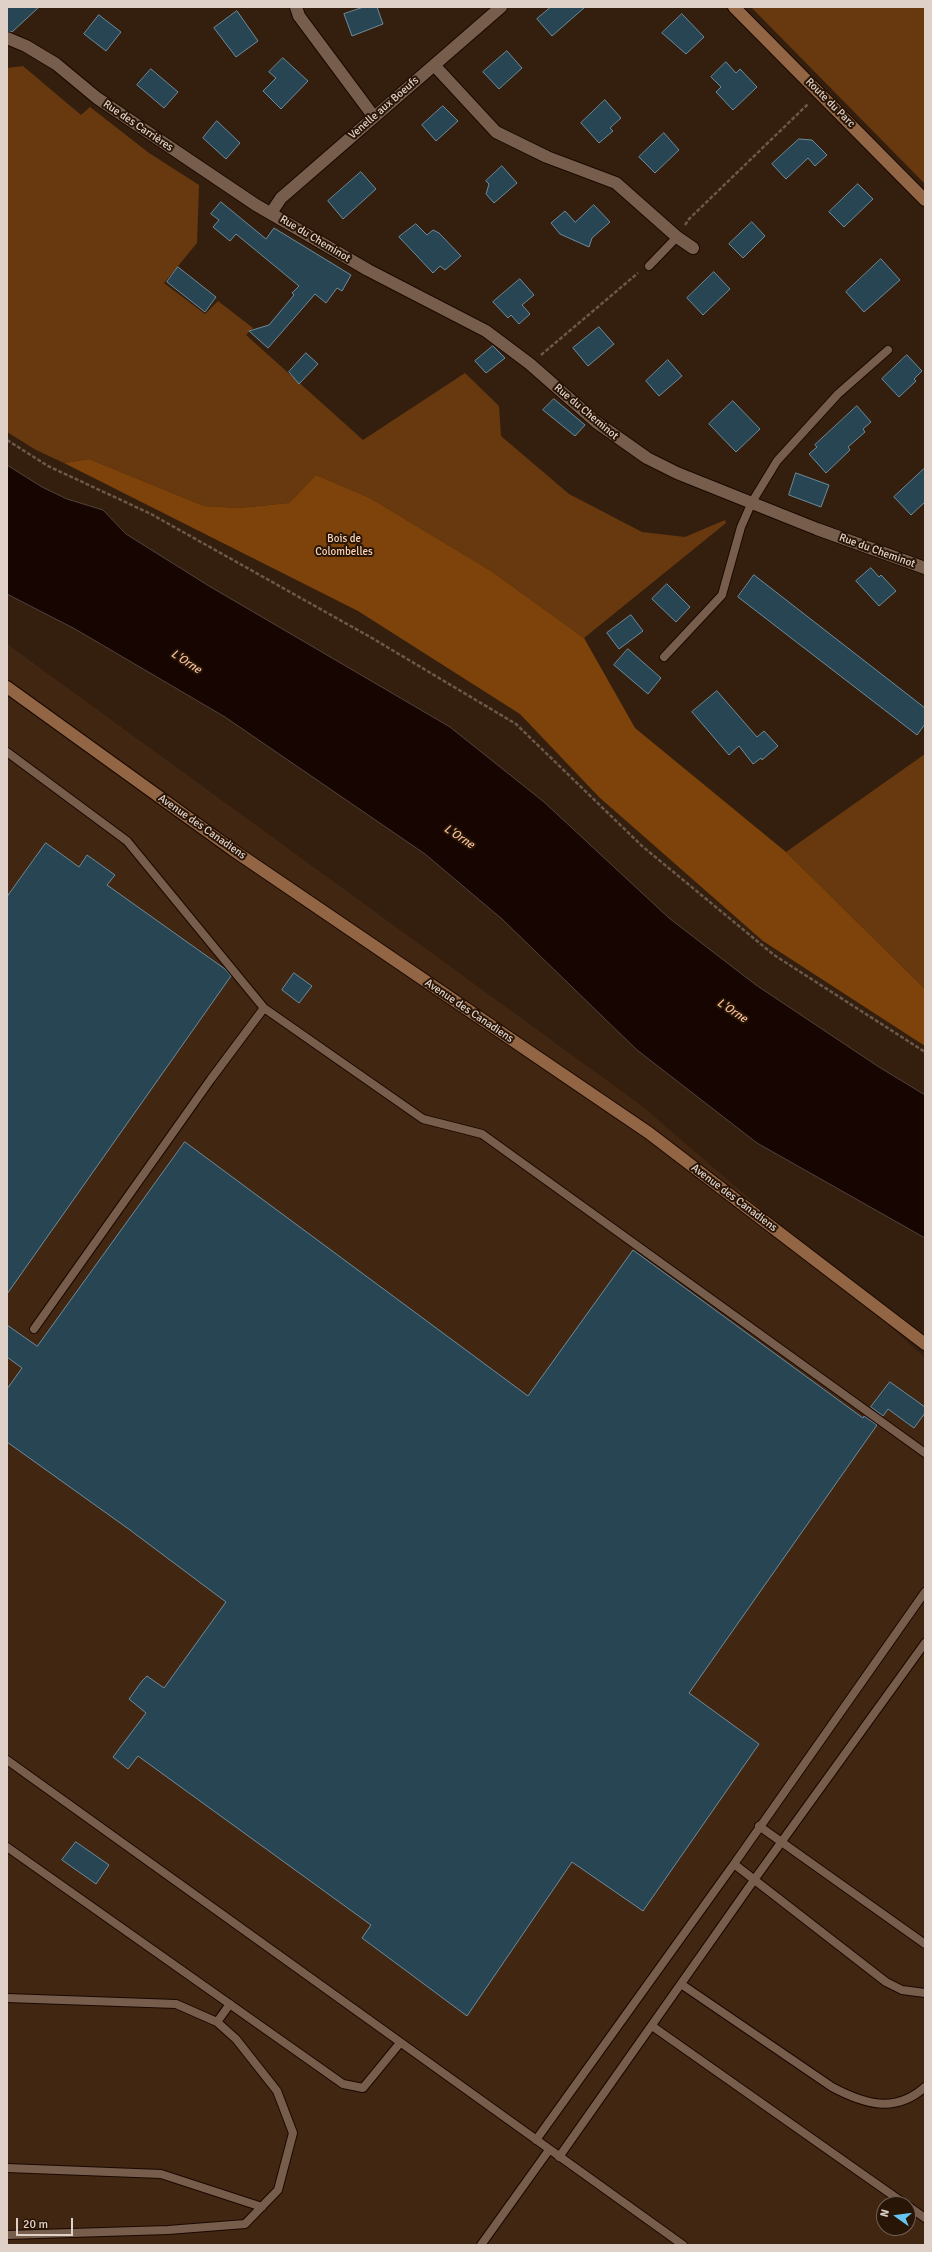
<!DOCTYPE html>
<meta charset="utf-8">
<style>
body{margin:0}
#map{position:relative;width:932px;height:2252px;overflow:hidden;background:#341f0f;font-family:Signika,sans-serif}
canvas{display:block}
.frame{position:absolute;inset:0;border:8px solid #e0d1c8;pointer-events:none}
.north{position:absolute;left:876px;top:2196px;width:40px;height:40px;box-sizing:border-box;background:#291506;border:1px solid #726054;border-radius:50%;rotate:284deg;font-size:11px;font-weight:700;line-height:16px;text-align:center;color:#e0d1c8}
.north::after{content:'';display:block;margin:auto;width:14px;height:18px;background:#67c4f0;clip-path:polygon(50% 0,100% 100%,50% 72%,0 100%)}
.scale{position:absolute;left:16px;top:2218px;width:57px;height:18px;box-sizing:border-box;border:2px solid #e0d1c8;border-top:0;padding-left:5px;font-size:12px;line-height:14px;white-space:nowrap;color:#e0d1c8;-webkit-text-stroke:3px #291506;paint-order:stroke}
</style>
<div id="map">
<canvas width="932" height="2252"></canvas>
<div class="frame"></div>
<div class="north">N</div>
<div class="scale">20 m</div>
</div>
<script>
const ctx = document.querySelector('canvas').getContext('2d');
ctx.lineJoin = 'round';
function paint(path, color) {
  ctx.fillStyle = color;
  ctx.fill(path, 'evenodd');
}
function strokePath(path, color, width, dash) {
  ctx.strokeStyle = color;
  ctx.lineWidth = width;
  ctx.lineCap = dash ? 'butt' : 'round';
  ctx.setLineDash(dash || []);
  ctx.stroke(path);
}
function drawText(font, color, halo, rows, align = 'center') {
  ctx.font = font + ' Signika,sans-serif';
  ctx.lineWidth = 4;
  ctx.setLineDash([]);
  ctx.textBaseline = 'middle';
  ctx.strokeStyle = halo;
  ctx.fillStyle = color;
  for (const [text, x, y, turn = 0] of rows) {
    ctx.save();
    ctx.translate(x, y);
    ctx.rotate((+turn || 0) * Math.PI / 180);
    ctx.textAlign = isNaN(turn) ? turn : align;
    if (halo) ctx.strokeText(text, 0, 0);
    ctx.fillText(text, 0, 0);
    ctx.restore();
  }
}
paint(new Path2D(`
 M7,644l635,462 154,133 129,119v887h-918zM884,2204h24v24h-24z`), '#412612');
paint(new Path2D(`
 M751,7h174v177z
 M23,66l58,49 9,-8 59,46 50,32 -2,58 -33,40 41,31 13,-13 35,27 -7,7 117,105 102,-67 34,33 2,30 68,58 73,38 43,5 40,-17 1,3 -142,115 -93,-67 -121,-73 -54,-23 -27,28 -51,5 -34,-2 -115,-47 -25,4 -28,-13 -29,-18v-364z
 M925,754v235l-139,-137z`), '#68390f');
paint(new Path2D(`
 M89,459l115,47 34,2 51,-5 27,-28 54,23 121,73 93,67 51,90 151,124 139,137v57l-162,-105 -164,-144 -79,-83 -162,-103 -294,-148z`), '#7e430a');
const water = new Path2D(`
 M7,465l35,22 25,12 36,11 23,24 83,52 241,141 94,75 125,116 87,67 123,82 46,28v143l-168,-95 -120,-93 -135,-131 -77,-65 -200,-137 -150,-88 -68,-35z`);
paint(water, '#160500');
strokePath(water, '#53423c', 1);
const building = new Path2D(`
 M7,7h32l-27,25 -5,-1z
 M364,7h13l6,17 -31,12 -8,-22z
 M551,7h34l-33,29 -15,-17z
 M237,11l21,30 -22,16 -22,-29z
 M682,14l22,23 -18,17 -24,-21z
 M99,15l22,17 -15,19 -22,-17z
 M507,51l15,17 -23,21 -16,-17z
 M283,58l25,23 -27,28 -18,-18 13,-13 -7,-6z
 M726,62l10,11 4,-4 17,18 -24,23 -17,-18 5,-5 -10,-10z
 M151,69l27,23 -14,16 -27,-23z
 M605,100l16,18 -11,10 3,3 -14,12 -18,-20z
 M443,106l15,15 -22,20 -14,-16z
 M217,121l23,22 -14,16 -23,-21z
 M664,133l15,17 -24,23 -16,-16z
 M799,139l13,1 15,15 -12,11 -7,-8 -22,21 -14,-15z
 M502,166l15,17 -23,20 -8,-9 3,-10 -3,-3z
 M361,172l15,17 -33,30 -15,-18z
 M858,184l15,15 -29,28 -15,-15z
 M221,202l45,37 8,-11 77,47 -9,16 -5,-3 -11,15 -11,-9 -47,54 -19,-17 20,-6 25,-30 -2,-2 7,-7 -63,-52 -6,7 -17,-14 6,-7 -8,-6z
 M594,205l16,17 -18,16 -3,9 -29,-13 -9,-11 14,-12 10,11z
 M752,222l13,14 -22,22 -14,-14z
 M416,224l11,11 6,-5 6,3 22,23 -16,14 -5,-4 -7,7 -34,-36z
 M881,259l19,21 -36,32 -18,-20z
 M178,267l38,30 -11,15 -38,-30z
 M714,272l16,17 -27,26 -16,-17z
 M520,279l14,16 -12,10 8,9 -11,10 -8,-9 -3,3 -15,-16z
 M599,327l15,17 -26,22 -15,-18z
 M493,346l12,12 -19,15 -11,-12z
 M306,353l12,11 -19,20 -10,-12z
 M907,355l15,16 -8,8 2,2 -17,16 -17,-18z
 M668,360l14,16 -23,20 -13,-15z
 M554,399l31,26 -10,11 -32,-26z
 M733,401l27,28 -24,23 -27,-28z
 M857,406l14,16 -8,7 2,3 -17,15 2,3 -24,23 -17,-19 8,-7 -2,-2z
 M925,468v34l-14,13 -17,-18z
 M796,473l33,12 -8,22 -32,-12z
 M871,568l8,9 2,-2 15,16 -17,15 -23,-25z
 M754,575l171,133v16l-8,11 -179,-138z
 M667,584l23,23 -14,15 -24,-23z
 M631,615l12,16 -24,18 -12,-16z
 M628,649l33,29 -13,16 -34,-29z
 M717,691l40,46 7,-6 14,15 -16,14 -1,-2 -8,6 -14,-18 -10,9 -37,-43z
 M46,843l33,24 8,-12 28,20 -8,10 118,84 6,7 -224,318v-397z
 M294,973l18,13 -13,17 -17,-13z
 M185,1142l343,254 105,-146 230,168 1,-2 13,9 -188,268 70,51 -116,167 -71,-49 -105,154 -105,-78 9,-13 -233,-169 -10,13 -15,-12 33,-44 -17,-14 13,-18 5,-5 17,12 62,-86 -96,-72 -123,-88v-53l15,-21 -15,-11v-32l30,21z
 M890,1382l35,25v6l-11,15 -26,-19 -5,7 -12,-9z
 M76,1842l33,23 -13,19 -34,-24z`);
paint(building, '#284553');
strokePath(building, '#6d8b9b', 1);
const lane = new Path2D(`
 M649,266l28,-29
 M664,657l58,-62 19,-68 11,-25 25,-41 61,-67 50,-44
 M7,752l120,89 137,167 159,111 59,15 443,319
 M34,1329l177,-250 53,-71
 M7,1760l676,485
 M759,1826l166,118
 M7,1847l336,237 20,4 37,-45
 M734,1864l191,-272
 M681,1984l151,103c32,17 63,27 93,0
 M7,1998l169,6 41,18 19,17 41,52 16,42 -15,57 -33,34 -77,6 -161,5
 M217,2022l13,-18
 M652,2026l253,178
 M536,2140l198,-276 152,118 16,8 23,3
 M559,2157l195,-277 171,-237
 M7,2168l154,6 101,33
 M908,2206l17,12
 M481,2245l68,-95`);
const street = new Path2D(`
 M296,7l3,9 75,101
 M7,38l19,8 30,18 41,34 159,107 112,65 118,61 44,33 66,58 51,36 30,15 140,56 108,39
 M434,65l62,67 51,25 69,26 61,54 16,11
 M271,213l10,-15 220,-191`);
const secondary = new Path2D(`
 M734,7l191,193
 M7,687l226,163 416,283 276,211`);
strokePath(lane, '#1a0800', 10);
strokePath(street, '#1a0800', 14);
strokePath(secondary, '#1a0800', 14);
strokePath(new Path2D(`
 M685,225l4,-6 119,-115
 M541,355l97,-82
 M7,440l41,26 103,48 221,124 144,86 126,122 132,109 151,97`), '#6b584a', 2.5, [4, 2]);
strokePath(lane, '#775e4c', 8);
strokePath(street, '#775e4c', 12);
strokePath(secondary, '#926644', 12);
drawText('11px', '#e0d1c8', '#291506', [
 ["Route du Parc",830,103,45],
 ["Venelle aux Boeufs",384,108,-41],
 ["Rue des Carrières",138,126,34],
 ["Rue du Cheminot",315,239,31],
 ["Rue du Cheminot",586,412,40],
 ["Rue du Cheminot",877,551,20],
 ["Avenue des Canadiens",202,827,35],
 ["Avenue des Canadiens",469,1011,34],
 ["Avenue des Canadiens",734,1198,37]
]);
drawText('11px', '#f8d3ba', '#291506', [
 ["Bois de",344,539],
 ["Colombelles",344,552]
]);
drawText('italic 12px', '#f4be98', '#291506', [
 ["L'Orne",186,662,33],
 ["L'Orne",459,837,33],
 ["L'Orne",732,1011,33]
]);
</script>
